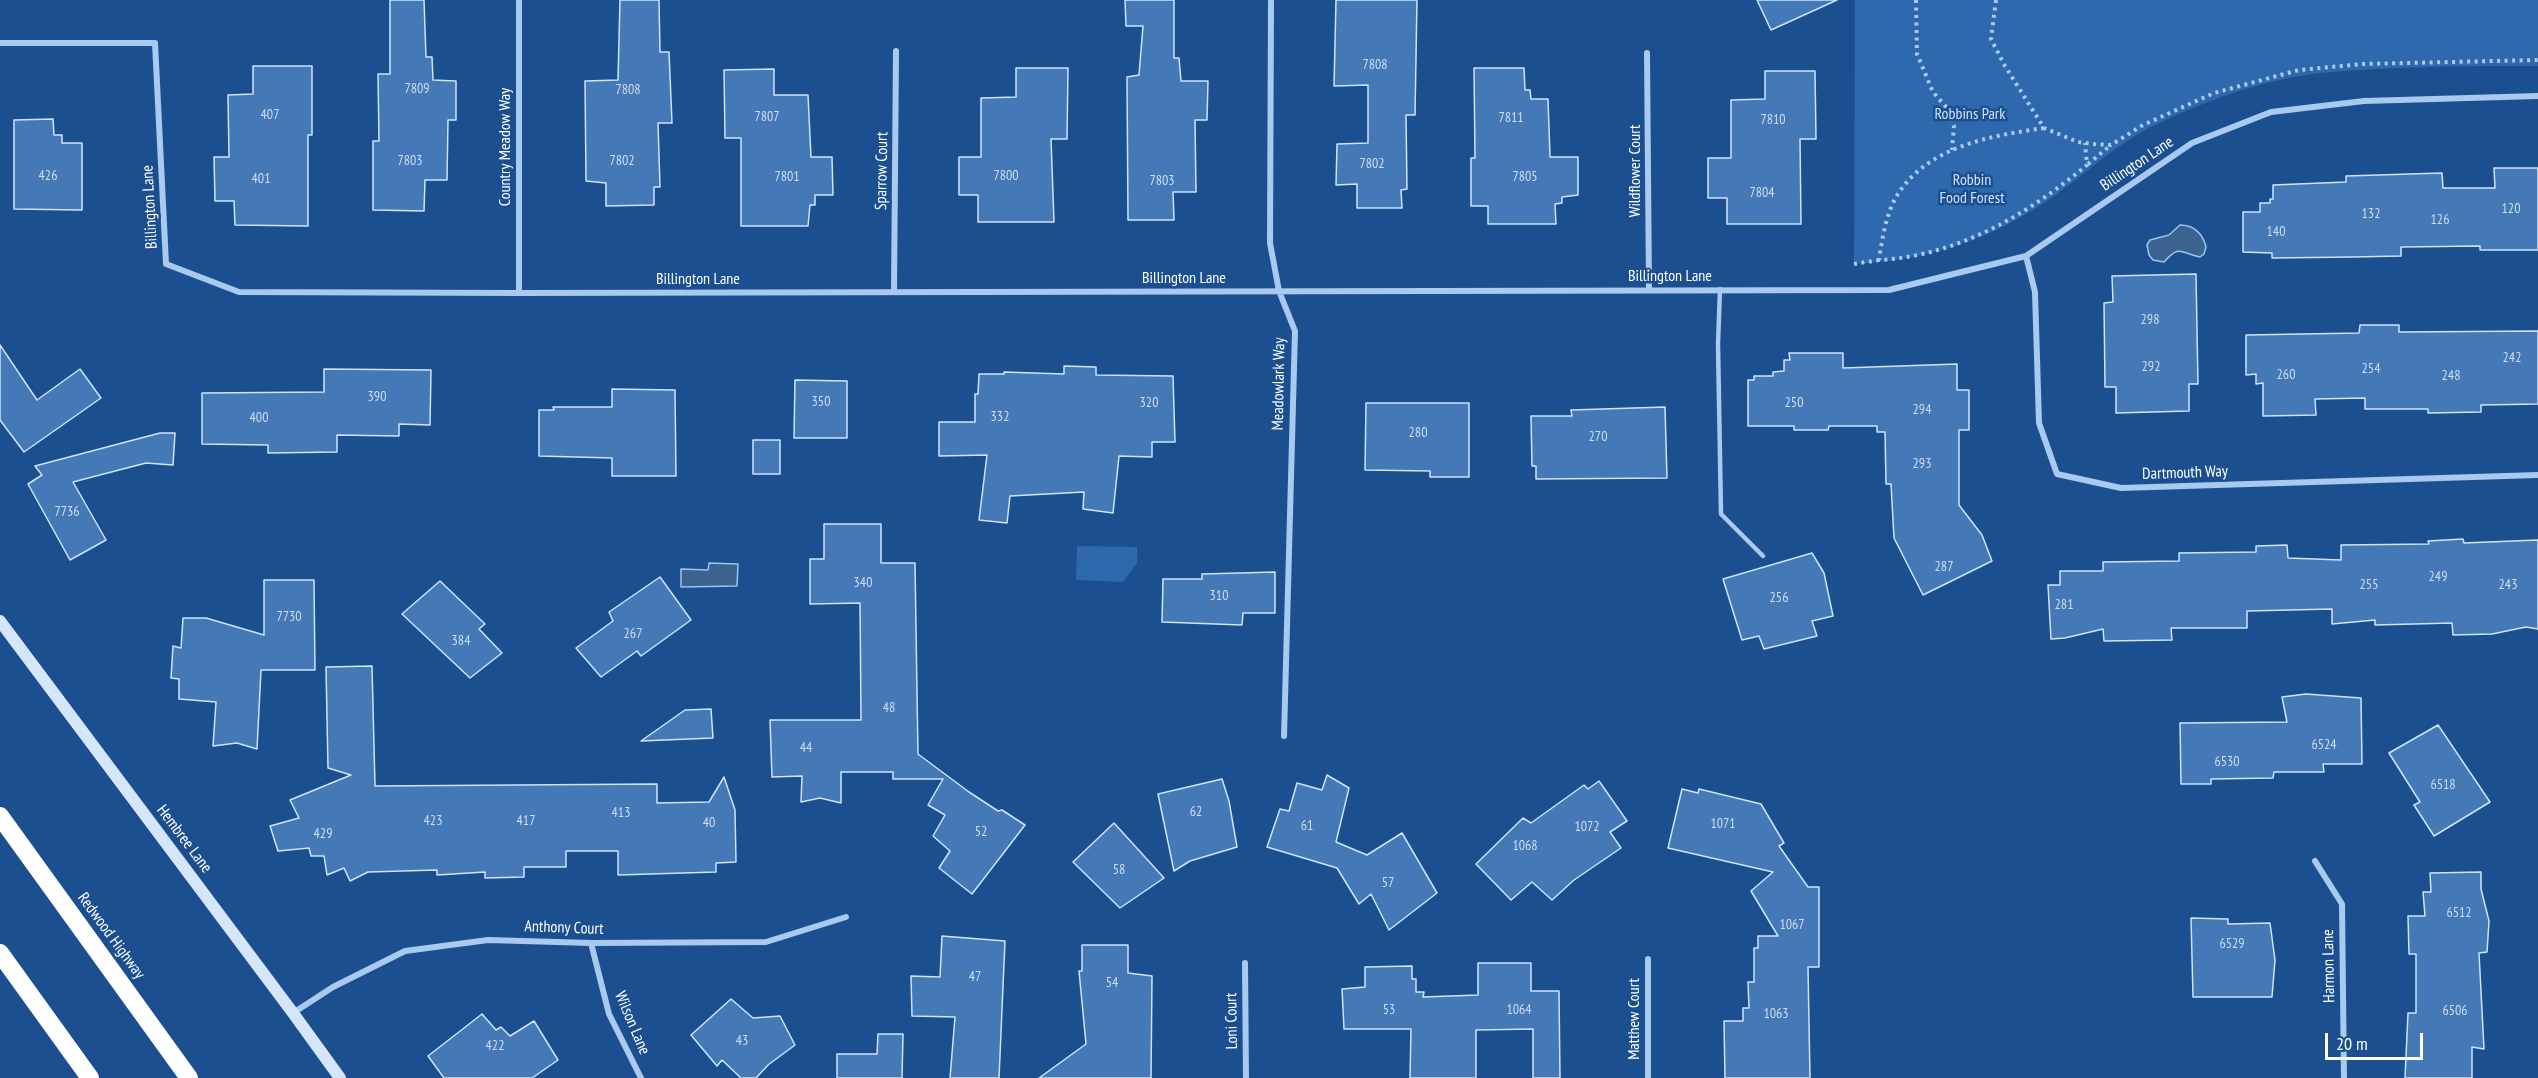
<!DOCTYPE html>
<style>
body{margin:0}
#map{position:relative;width:2538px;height:1078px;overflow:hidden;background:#1b4f8f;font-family:"PT Sans Narrow",sans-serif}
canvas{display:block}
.scale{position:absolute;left:2325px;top:1033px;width:98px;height:27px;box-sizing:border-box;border:3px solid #fff;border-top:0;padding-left:8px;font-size:18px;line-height:21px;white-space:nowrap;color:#fff;-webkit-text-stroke:4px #1b4f8f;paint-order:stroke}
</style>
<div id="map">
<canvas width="2538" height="1078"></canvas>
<div class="scale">20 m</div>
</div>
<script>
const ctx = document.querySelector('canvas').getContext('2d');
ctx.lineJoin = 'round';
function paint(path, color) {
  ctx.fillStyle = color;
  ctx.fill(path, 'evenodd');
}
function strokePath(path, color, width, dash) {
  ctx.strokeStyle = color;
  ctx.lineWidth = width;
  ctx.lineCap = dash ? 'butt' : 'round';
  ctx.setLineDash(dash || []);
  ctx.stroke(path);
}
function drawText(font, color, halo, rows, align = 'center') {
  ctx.font = font + ' "PT Sans Narrow",sans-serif';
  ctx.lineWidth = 5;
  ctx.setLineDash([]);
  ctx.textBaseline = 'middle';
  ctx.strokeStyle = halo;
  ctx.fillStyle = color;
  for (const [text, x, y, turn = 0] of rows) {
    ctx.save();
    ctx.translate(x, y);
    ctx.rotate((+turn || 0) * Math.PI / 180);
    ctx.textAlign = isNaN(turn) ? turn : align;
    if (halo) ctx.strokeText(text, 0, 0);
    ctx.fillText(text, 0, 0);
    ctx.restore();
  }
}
paint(new Path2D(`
 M1855,0h683v66c-72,0 -146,0 -217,7 -57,6 -113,27 -164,51 -37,17 -68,47 -100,70 -61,44 -128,66 -203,70z
 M1077,546l60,1v16l-14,19 -47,-2z`), '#2e69ad');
const water = new Path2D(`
 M2180,225c14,0 23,9 26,22l-2,7 -4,3c-20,-4 -20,-13 -36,5l-11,-2 -4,-5 -2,-10 3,-5 19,-5z
 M709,563l29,1 -1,22 -56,1v-18l27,1z`);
paint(water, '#3c6290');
strokePath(water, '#9cc4f0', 1.5);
const building = new Path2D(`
 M390,0h34l2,57h6l1,23 23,1v39h-8l-1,60h-22l-1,31 -51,-1v-69h6l-1,-67h12z
 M620,0h39l1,52h9l3,71h-14l2,64h-6v18l-48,1v-23l-20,-2 -1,-100 33,-1z
 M1125,0h49v58h5l2,23h27l-1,39h-12l1,72h-23l1,28h-46l-1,-143 12,-2 4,-49h-17z
 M1336,0h81l-2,115h-9l1,74 -6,1 1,18h-45v-24l-21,1 1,-41 31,-1v-58l-34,1z
 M1757,0h80l-66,30z
 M253,66h59v69h-4v91l-73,-1 -1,-24h-19l-1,-44h15l-1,-62 25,-1z
 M1016,68h52l-1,71h-16l3,83h-76v-27h-19v-38h22v-59l35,-1z
 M1474,68h50l1,22h5l1,9h17l2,58h28v38l-16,2v6l-7,1 1,20h-68v-18h-17v-48h4z
 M774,69v26h34l3,62h21l1,38h-18v10h-5l-2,21h-67v-88h-16l-1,-68z
 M1765,71h50l1,68h-16l1,85h-74v-26h-19v-40h23v-58l34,-1z
 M53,119l1,16h8v8h20v67l-68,-1v-89z
 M2494,168h44v82h-58v-4l-79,1v9l-49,1 -80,1v-5l-29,-1v-40h17v-9h10v-4h3v-14l73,-3v-6l96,-3 1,15h52z
 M2196,274l2,110h-9v27l-73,2v-26h-11l-1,-84 9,-1 -1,-26z
 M2360,325h39v7l139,-1v73l-57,1v7l-53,1v-4h-63v-11l-50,1 1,16 -53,1v-33l-7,1v-10l-10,1v-40l113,-2z
 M0,345l37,55 43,-31 21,29 -77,54 -24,-32z
 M1789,353h54v15l114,-4v26h12v40h-10v75l23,30 10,26 -69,34 -29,-57 -3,-54h-5l-1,-52h-8v-6h-48l-1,4h-34v-4h-46v-46h6v-4h19v-4l11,-1v-11h6z
 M1064,366l32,1v8l77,1 2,66h-23v15l-33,-1 -6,57 -30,-4 1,-17 -74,4 -3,27 -28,-3 8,-65 -48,1v-34h36v-28h3l1,-20h25v-2l60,2z
 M324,369l107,1 -1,55 -31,-1v12l-62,-1v17l-69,1v-8l-66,-1v-51l122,-1z
 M795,380l52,1v57h-53z
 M612,389l63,1 1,86h-64v-18l-73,-2v-46h15l-1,-3h59z
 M1366,403h103v74h-39v-6l-65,-1z
 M1665,407l2,71 -131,1v-13h-4l-1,-50h41l-1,-6z
 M160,433h15l-2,32 -27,-2 -73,19 33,58 -36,20 -42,-76 14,-9 -7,-9z
 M753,440h27v34h-27z
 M824,524h57v39h34l3,191 51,38 29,19 4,-1 23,15 -53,69 -33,-26 11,-17 -17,-15 12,-21 -17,-10 15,-26h-50v-7h-52v31l-21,-5 -19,4 1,-26 -30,1 -2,-57h91l-1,-117 -50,1v-45h14z
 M2463,539l1,4 74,-3v89l-12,-2 -34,7 -39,1 -1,-12 -77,2v-5l-43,4v-15l-85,2v17h-76l1,12 -68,1 -1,-12 -38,9 -14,1 -3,-54h12v-14h43v-9l76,-1v-8l77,-1v-6l31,-1 1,13 53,2v-15l88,-1 -1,-3z
 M1812,553l12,20 9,43 -21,5 5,15 -53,13 -5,-13 -17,4 -19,-61z
 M1275,572v41h-32l-1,12 -80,-3 1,-43h39v-5z
 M660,577l31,43 -50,36 -4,-5 -36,26 -25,-29 37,-27 -4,-9z
 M264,580h50l1,90h-54l-4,79 -20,-6 -24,3 3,-44 -37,-3v-20l-8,-1 2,-32 8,2 2,-30h23l58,17z
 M440,581l45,43 -6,5 23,24 -32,25 -68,-64z
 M372,666l3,120 282,-2v19l52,-1 15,-25 11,33 1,52 -20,1v9l-98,3v-24h-52v16h-42v10l-39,1v-6l-48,3v-5l-69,2 -18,9 -6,-13 -17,7 -3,-19h-13l-2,-8 -31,3 -8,-25 29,-8 -9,-18 61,-25 -23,-7 -2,-101z
 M2306,694l55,4 1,66h-39l1,8h-50l-1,6 -62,1v5h-30l-1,-61 107,-1 -5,-25z
 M711,709l2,29 -72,3 44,-31z
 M2438,725l52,77 -56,34 -20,-31 6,-3 -31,-49z
 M1327,775l22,13 -13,54 31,13 35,-22 35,60 -48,37 -18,-36 -12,10 -22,-36 -70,-21 13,-38 9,2 8,-28 25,7z
 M1222,779l7,22 8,46 -47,14 -16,10 -16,-77z
 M1599,781l28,40 -17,11 11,16 -47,32 -22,20 -20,-18 -21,18 -35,-36 47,-46 8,5 53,-38 4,4z
 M1682,789l16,4 1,-4 62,15 23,39 -5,3 29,41h11v80h-11l2,111h-85l-1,-57h19v-13h6l-1,-26h6v-34h4v-12h20l-27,-45 22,-19 -105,-24z
 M1114,823l50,55 -44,30 -47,-46z
 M2481,872v17l8,32 -2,31 -8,1 5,96 -12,-2v31h-67l3,-65h8v-59h-7l-1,-38h17l-2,-24h8l-1,-19z
 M2191,918l37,1v5l42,-1 5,37 -3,37h-79z
 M942,936l63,5 -6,137h-49l5,-61 -43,-1 -1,-40 29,1z
 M1082,945h46v28l24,3 -1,102h-112l47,-34 -7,-73h3z
 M1478,963h53v28h28l1,87h-27v-49l-57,1v48h-66l1,-49h-67l-2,-40 23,-2v-20l47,-1v13h4v13h8l-1,5 55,-2z
 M731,999l22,19 27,-2 15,29 -27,20 -12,13h-15l-19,-18 -5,6 -26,-31z
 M482,1014l14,16 5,-3 9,9 24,-15 24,39 -26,18h-88l-16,-22z
 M878,1034h25l-1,44h-65v-24h40z`);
paint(building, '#4478b7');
strokePath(building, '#cfe3fa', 1.5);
strokePath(new Path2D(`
 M1916,0l1,54 16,38 14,16 7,18 -2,24
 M1996,0l-5,39 14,27 39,62 34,14 15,2 18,1 32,-20 71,-32 85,-23 64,-6 175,-4
 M2044,128c-54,8 -117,18 -148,69 -10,18 -14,42 -17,63 79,-4 149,-46 208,-95l-2,-22
 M2088,164l23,-19
 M1854,264l25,-4`), '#a9c9ee', 4, [3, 4.5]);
strokePath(new Path2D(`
 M1720,289l-2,55 3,170 42,42`), '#a9c9ee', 4.5);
strokePath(new Path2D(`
 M1271,0l-1,243 9,48 16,40 -11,405
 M0,43h155l11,221 73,28 280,1 1370,-3 137,-34 166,-113 79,-31 93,-11 174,-5
 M1647,53l2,236
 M2026,256l9,36 4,131 18,51 64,14 417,-13
 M894,292l2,-241
 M519,293v-293
 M2315,861l27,43 2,174
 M591,943l18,71 32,64
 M1648,959v119
 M1245,963l1,115
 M293,1013l40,-26 72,-36 83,-11 103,3 175,-1 80,-25`), '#a9c9ee', 6);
strokePath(new Path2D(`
 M0,621l293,392 47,65`), '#d6e6fa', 12);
strokePath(new Path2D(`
 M0,816l189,262
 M0,953l90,125`), '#fff', 18);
drawText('14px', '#d0dded', null, [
 ["7808",1375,65],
 ["7809",417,89],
 ["7808",628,90],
 ["407",270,115],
 ["7807",767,117],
 ["7811",1511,118],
 ["7810",1773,120],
 ["7803",410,161],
 ["7802",622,161],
 ["7802",1372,164],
 ["426",48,176],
 ["7800",1006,176],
 ["7801",787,177],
 ["7805",1525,177],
 ["401",261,179],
 ["7803",1162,181],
 ["7804",1762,193],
 ["120",2511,209],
 ["132",2371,214],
 ["126",2440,220],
 ["140",2276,232],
 ["298",2150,320],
 ["242",2512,358],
 ["292",2151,367],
 ["254",2371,369],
 ["260",2286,375],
 ["248",2451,376],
 ["390",377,397],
 ["350",821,402],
 ["320",1149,403],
 ["250",1794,403],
 ["294",1922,410],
 ["332",1000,417],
 ["400",259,418],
 ["280",1418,433],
 ["270",1598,437],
 ["293",1922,464],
 ["7736",67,512],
 ["287",1944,567],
 ["249",2438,577],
 ["340",863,583],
 ["255",2369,585],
 ["243",2508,585],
 ["310",1219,596],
 ["256",1779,598],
 ["281",2064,605],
 ["7730",289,617],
 ["267",633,634],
 ["384",461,641],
 ["48",889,708],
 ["6524",2324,745],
 ["44",806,748],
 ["6530",2227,762],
 ["6518",2443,785],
 ["62",1196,812],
 ["413",621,813],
 ["423",433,821],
 ["417",526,821],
 ["40",709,823],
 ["1071",1723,824],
 ["61",1307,826],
 ["1072",1587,827],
 ["52",981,832],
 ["429",323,834],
 ["1068",1525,846],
 ["58",1119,870],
 ["57",1388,883],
 ["6512",2459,913],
 ["1067",1792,925],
 ["6529",2232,944],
 ["47",975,977],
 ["54",1112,983],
 ["53",1389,1010],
 ["1064",1519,1010],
 ["6506",2455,1011],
 ["1063",1776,1014],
 ["43",742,1041],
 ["422",495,1046]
]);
drawText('16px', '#cfe3fa', '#1b4f8f', [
 ["Robbins Park",1970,114],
 ["Robbin",1972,180],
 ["Food Forest",1972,198]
]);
drawText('16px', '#fff', '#1b4f8f', [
 ["Country Meadow Way",505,147,-90],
 ["Billington Lane",2137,164,-34],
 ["Sparrow Court",882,171,-89],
 ["Wildflower Court",1635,171,-90],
 ["Billington Lane",150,207,-93],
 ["Billington Lane",1670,276],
 ["Billington Lane",1184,278],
 ["Billington Lane",698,279],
 ["Meadowlark Way",1279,384,-89],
 ["Dartmouth Way",2185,473,-2],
 ["Hembree Lane",184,839,53],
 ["Anthony Court",564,928,2],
 ["Redwood Highway",111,936,54],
 ["Harmon Lane",2329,966,-91],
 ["Matthew Court",1634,1019,-90],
 ["Loni Court",1232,1021,-91],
 ["Wilson Lane",632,1023,67]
]);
</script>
